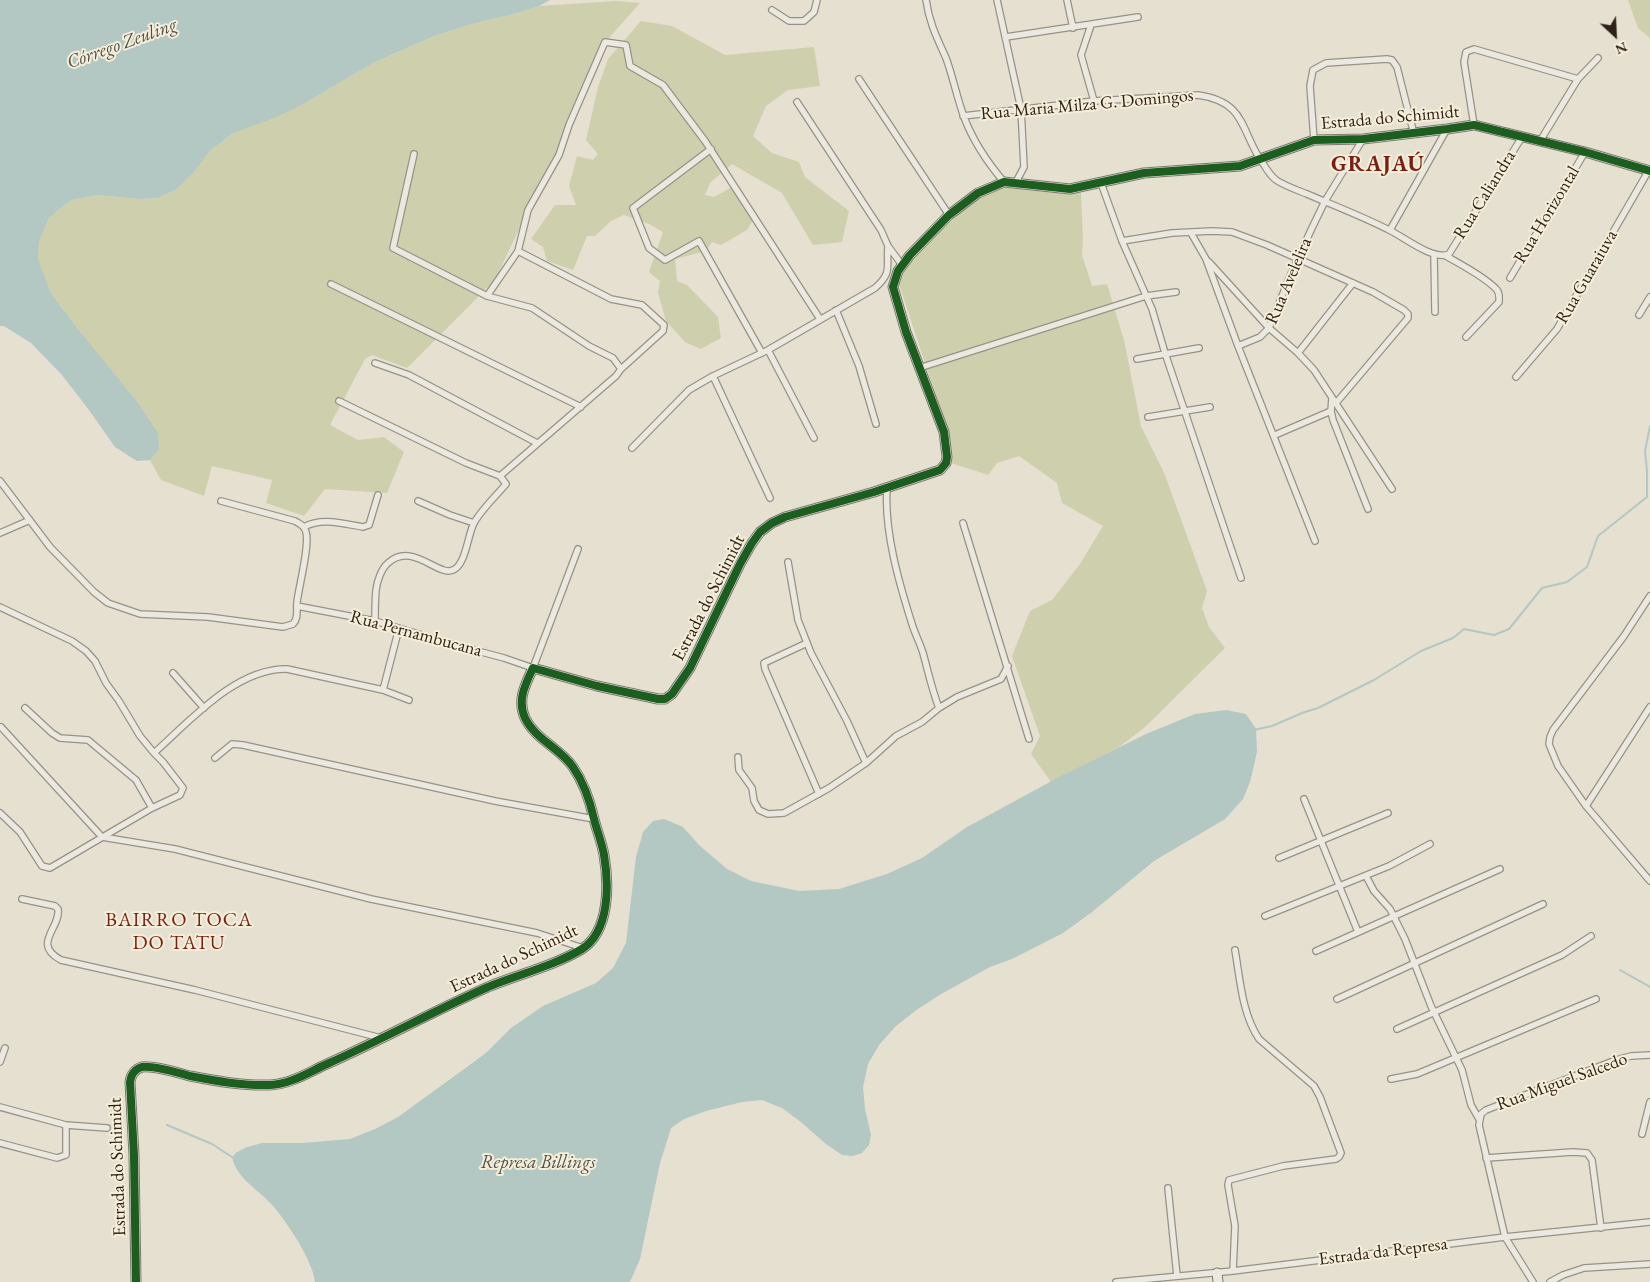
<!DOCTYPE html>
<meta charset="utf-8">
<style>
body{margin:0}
#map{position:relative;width:1650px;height:1282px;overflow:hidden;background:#e5e0cf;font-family:"EB Garamond",serif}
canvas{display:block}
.north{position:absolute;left:1590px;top:10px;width:50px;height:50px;-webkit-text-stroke:4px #f5eed9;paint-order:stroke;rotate:155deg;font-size:14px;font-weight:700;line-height:20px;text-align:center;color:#302118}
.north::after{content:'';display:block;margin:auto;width:18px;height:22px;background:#302118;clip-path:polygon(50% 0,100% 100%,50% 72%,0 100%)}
</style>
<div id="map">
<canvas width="1650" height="1282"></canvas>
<div class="north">N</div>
</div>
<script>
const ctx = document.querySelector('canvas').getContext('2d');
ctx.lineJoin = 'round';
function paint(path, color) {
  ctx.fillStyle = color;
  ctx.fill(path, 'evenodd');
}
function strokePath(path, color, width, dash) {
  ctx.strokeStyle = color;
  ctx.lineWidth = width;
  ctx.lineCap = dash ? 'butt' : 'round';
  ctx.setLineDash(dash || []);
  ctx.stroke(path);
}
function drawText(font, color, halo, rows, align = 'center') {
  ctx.font = font + ' "EB Garamond",serif';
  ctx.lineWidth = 4;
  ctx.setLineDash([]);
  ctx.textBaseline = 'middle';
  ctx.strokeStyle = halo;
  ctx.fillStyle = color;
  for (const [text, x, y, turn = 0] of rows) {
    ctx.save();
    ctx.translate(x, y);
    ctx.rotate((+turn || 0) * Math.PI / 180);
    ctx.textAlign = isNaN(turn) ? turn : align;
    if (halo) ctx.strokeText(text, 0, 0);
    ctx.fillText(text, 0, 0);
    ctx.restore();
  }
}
paint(new Path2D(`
 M1628,0h22v38l-12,-10z
 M616,1l24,2 -39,44 -42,108 -31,55 -33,70 -88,88 -35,-13 -7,4 -35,66 28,15 26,-3 20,15 -17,41 -62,-4 -21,27 -38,-13 6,-23 -60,-14 -8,30 -43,-16 -11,-20 9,-10 -82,-122 -26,-35 -13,-33 1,-18 10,-24 22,-18 26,-5 42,4 19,-1 19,-9 16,-16 18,-23 21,-16 70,-29 71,-42 61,-27 41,-13 39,-9 25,-8z
 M641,21l31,5 53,29 89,-8 6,39 -32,4 -22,16 -13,30 19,17 27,9 6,15 44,34 -7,31 -29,3 -31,-52 -50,-29 -22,19 -5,12 9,2 18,-10 23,30 -8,13 -26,15 -9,-3 -6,9 -31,8 2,22 10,4 31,32 3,21 -20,11 -16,-7 -19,-21 -8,-28 2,-12 -11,-9 14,-40 -14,-8 -25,-9 -13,6 -16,15h-8l-14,34 -26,-9 -4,-14 -12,-8 24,-34h21l-7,-19 8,-30 16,4 5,-6 -12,-14 12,-53 10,-28z
 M1016,183l65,9 2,47 -1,16 10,31 15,-2 17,56 17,86 24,49 42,116 -5,17 7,19 16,21 -81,80 -25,19 -68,35 -20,-28 9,-18 -28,-80 18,-45 22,-11 28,-36 23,-38 -41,-23 -5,-20 -38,-27 -22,7 -9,12 -37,-12 -2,-27 -49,-149 1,-15 34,-36 32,-29 31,-21z`), '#ced0ad');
paint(new Path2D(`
 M0,0h550l-11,6 -25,8 -39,9 -41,13 -61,27 -71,42 -21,10 -49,19 -21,16 -18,23 -16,16 -19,9 -19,1 -42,-4 -26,5 -22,18 -10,24 -1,17 13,34 26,35 61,75 20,30 1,17 -9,10 -13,1 -22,-14 -26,-37 -27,-35 -31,-32 -27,-17h-4z
 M1226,710l20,4 10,15 1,23 -7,30 -7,17 -18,20 -71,42 -62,51 -29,21 -51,26 -22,8 -49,27 -26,17 -20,16 -16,18 -11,19 -5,23 2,22 6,26 -2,10 -7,8 -9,3 -11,-1 -16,-11 -25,-22 -19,-14 -20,-8 -20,2 -36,9 -22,8 -13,9 -11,35 -20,96 -10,23h-315c-2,-21 -27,-58 -41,-75 -14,-17 -37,-27 -42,-50l5,-5 10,-5 15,-4h41l47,-4 25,-10 23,-12 69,-50 20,-15 24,-24 32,-22 53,-23 17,-15 13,-25 10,-86 7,-25 10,-11 11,-2 19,8 16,18 28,24 24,12 48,10 40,-2 48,-15 35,-16 45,-31 94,-51 85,-42 49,-20z`), '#b3c7c3');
strokePath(new Path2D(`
 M1254,730l18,-4 30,-13 16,-5 56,-28 47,-29 32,-13 11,-9 30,6 15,-6 33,-41 25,-6 20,-15 11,-31 49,-39v-26l-2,-20 5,-25
 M1620,970l30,17
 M167,1125l45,19 20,13`), '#b3c7c3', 2);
const street = new Path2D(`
 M926,0c3,22 11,38 20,58 7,19 11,40 18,59 9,24 23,45 40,65
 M997,0l24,109 3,58 -8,15
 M1067,0l6,28
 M772,10l17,11h15l10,-9 3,-12
 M1091,25l-10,30 13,46
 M1006,37l132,-20
 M859,79l90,136
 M797,102l84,128 7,16 14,19
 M963,116l131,-15 104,-6c50,7 42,38 66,70 3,5 7,11 12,15 9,6 21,10 31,14 28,12 57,23 84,37 14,7 43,30 58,23l73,-117
 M1474,125l-10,-63 2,-10 8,-3 104,30
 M1314,140l-4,-54 3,-16 13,-7 61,-4 5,1 5,7 17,67
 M1540,141l38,-62 20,-21
 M711,149l-78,59 16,40 16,12 34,-19 63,112
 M414,154l-21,94 94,48 45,12 57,38 24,12 8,11
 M1101,183l21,58 30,68 13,44 76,225
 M1390,230l57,-101
 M1191,233l15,26 32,87 77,195
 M1122,241l50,-8 40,-2 20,1 35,13 106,47 31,18 4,4v4l-72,85
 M1434,255l1,57
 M1446,256c14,8 41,22 51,34 3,4 2,8 2,12l-33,35
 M1209,262l60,66 29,25 16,17 78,119
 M1510,278l75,-126
 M331,284l250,123
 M487,296l31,-45 10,-41 31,-55 10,-30 36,-83 21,3 4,21 33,19 42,56 115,178
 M836,310l23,56 17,58
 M1639,315l11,-18
 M1238,346l22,-9 9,-9 22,-54 20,-44 14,-29 38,-62
 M768,350l46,88
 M1298,353l55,-70
 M1137,359l62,-11
 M375,363l34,12 128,68
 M919,368l227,-72 30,-4
 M1516,377l41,-48 92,-159
 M1332,398l-1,13 2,9 35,89
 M339,401l127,62 34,13 6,8c-10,12 -25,26 -32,39 -6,11 -8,39 -19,46 -15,11 -42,-29 -67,-6 -7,6 -11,19 -12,27 -1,11 -1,21 -1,31
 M1148,417l62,-10
 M1275,435l56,-24
 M632,448l57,-58 24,-14
 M500,476l116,-100 5,-7 42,-38 1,-6 -22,-20 -31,-6 -93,-48
 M0,481l50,66 44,45 14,11 32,11 68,3 75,10 10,-3c6,-6 3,-14 4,-22 2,-16 13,-57 9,-70 -1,-6 -6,-8 -11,-11l-74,-20
 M887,488c-3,43 12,95 25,136 3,10 8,19 11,29 5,18 9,37 16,55
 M770,498l-57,-122 55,-26 107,-62c18,-16 11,-21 13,-42
 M418,501l32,14 24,8
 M963,523l66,216
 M304,527c18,-10 40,-3 59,0l6,-2 9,-30
 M0,533l30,-13
 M788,562l10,58 13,33 36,68 19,42
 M1650,596l-26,40 -71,94 -3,7 -1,7 9,22 28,40 64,75
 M297,606l78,15 80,24 49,13 29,10 45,-119
 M0,607l72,34 14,10 9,10 11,22 13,18 21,35 14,17
 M807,643l-43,20 1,6 54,125
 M173,673l31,35
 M383,690l16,-62
 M25,708l27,25 8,5 28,2 48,40 16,28
 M1,727l101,110 73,12 196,50 166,34 46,15
 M738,757l1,13 13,18 2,13 5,9 9,4 16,-1 45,-25 37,-25 30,-27 26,-14 17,-14 18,-11 44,-18 7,-13
 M215,758l17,-14 11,1 252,56 99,18
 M1304,799l54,133
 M1586,806l64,-99
 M0,813l20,19 22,34 8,2 102,-60 28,-13 3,-7 -20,-26 -9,-9c36,-32 82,-85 133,-84l96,21 26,10
 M1279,858l109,-45
 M1366,876l8,15 16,18 15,30 26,67 31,64 9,35 8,14
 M22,899l33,7 3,3c3,19 -27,35 3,51l134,30 186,48
 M1265,916l124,-50 41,-22
 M1316,951l184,-82
 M1337,999l206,-95
 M1397,1029l165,-74 29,-19
 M0,1062l5,-14
 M1391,1079l26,-5 179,-75
 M0,1107l66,18
 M1642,1134l8,-32
 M0,1143l57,15 9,-3v-30l41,3
 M1486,1158l87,-6 14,1 5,7 9,68
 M1168,1188l9,88
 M1233,1271l2,-45 -7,-41 1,-5 54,-14 53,-7 3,-2 2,-4 -21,-56 -6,-11 -55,-47c-17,-25 -19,-60 -24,-89
 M1116,1282l117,-11 272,-34 145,-15
 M1533,1282l-28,-45 -26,-112 2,-11 5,-4 130,-50 15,-4 19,-1
 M1550,1282l13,-7 21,-7 66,-4`);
const secondary = new Path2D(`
 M1217,1273l1,9
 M136,1282l-2,-127 -4,-73c1,-7 5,-13 12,-15 12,-2 36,6 48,9 26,5 53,10 80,9 21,-1 39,-13 57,-21 54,-24 107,-53 161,-77 29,-12 68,-22 94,-38 28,-18 27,-65 22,-94 -2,-12 -7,-24 -10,-36 -4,-18 -10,-36 -21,-52 -12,-18 -38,-28 -48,-49 -8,-18 0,-33 8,-50l64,18 61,13h7l7,-5 18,-26 50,-104 12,-21 8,-11 12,-9 13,-6 89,-25 66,-22 6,-7 1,-6 -3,-25 -38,-100 -13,-45 5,-16 12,-16 39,-40 29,-22 26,-11 66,7 74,-16 96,-7 74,-26 49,-1 84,-10 27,-4 111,27 65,19`);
strokePath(street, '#979287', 8);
strokePath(secondary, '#7d786f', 11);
strokePath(street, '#ebe8df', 5.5);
strokePath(secondary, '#ebe8df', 9);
strokePath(new Path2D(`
 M136,1282l-2,-127 -4,-73c1,-7 5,-13 12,-15 12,-2 36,6 48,9 26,5 53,10 80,9 21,-1 39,-13 57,-21 54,-24 107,-53 161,-77 29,-12 68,-22 94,-38 28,-18 27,-65 22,-94 -2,-12 -7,-24 -10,-36 -4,-18 -10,-36 -21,-52 -12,-18 -38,-28 -48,-49 -8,-18 0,-33 8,-50l64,18 61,13h7l7,-5 18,-26 50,-104 12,-21 8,-11 12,-9 13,-6 89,-25 66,-22 6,-7 1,-6 -3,-25 -38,-100 -13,-45 5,-16 12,-16 39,-40 29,-22 26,-11 66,7 74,-16 96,-7 74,-26 49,-1 84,-10 27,-4 111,27 65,19`), '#1b5e20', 8);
drawText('18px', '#302118', '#f5eed9', [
 ["Rua Maria Milza G. Domingos",1087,105,-5],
 ["Estrada do Schimidt",1390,118,-5],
 ["Rua Caliandra",1485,195,-58],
 ["Rua Horizontal",1547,215,-59],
 ["Rua Guaraiuva",1587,277,-60],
 ["Rua Avelelira",1289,281,-67],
 ["Estrada do Schimidt",709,598,-63],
 ["Rua Pernambucana",416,634,15],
 ["Estrada do Schimidt",514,959,-25],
 ["Rua Miguel Salcedo",1562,1082,-20],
 ["Estrada do Schimidt",118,1167,-92],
 ["Estrada da Represa",1383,1252,-7]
]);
drawText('italic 19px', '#51504a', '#f5eed9', [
 ["Córrego Zeuling",122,44,-20],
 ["Represa Billings",538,1163]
]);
ctx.letterSpacing = '1px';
drawText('20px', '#7a1f14', '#f5eed9', [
 ["BAIRRO TOCA",179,921],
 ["DO TATU",179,944]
]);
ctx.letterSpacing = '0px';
ctx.letterSpacing = '1px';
drawText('bold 22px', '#7a1f14', '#f5eed9', [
 ["GRAJAÚ",1378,165]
]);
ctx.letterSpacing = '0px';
</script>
